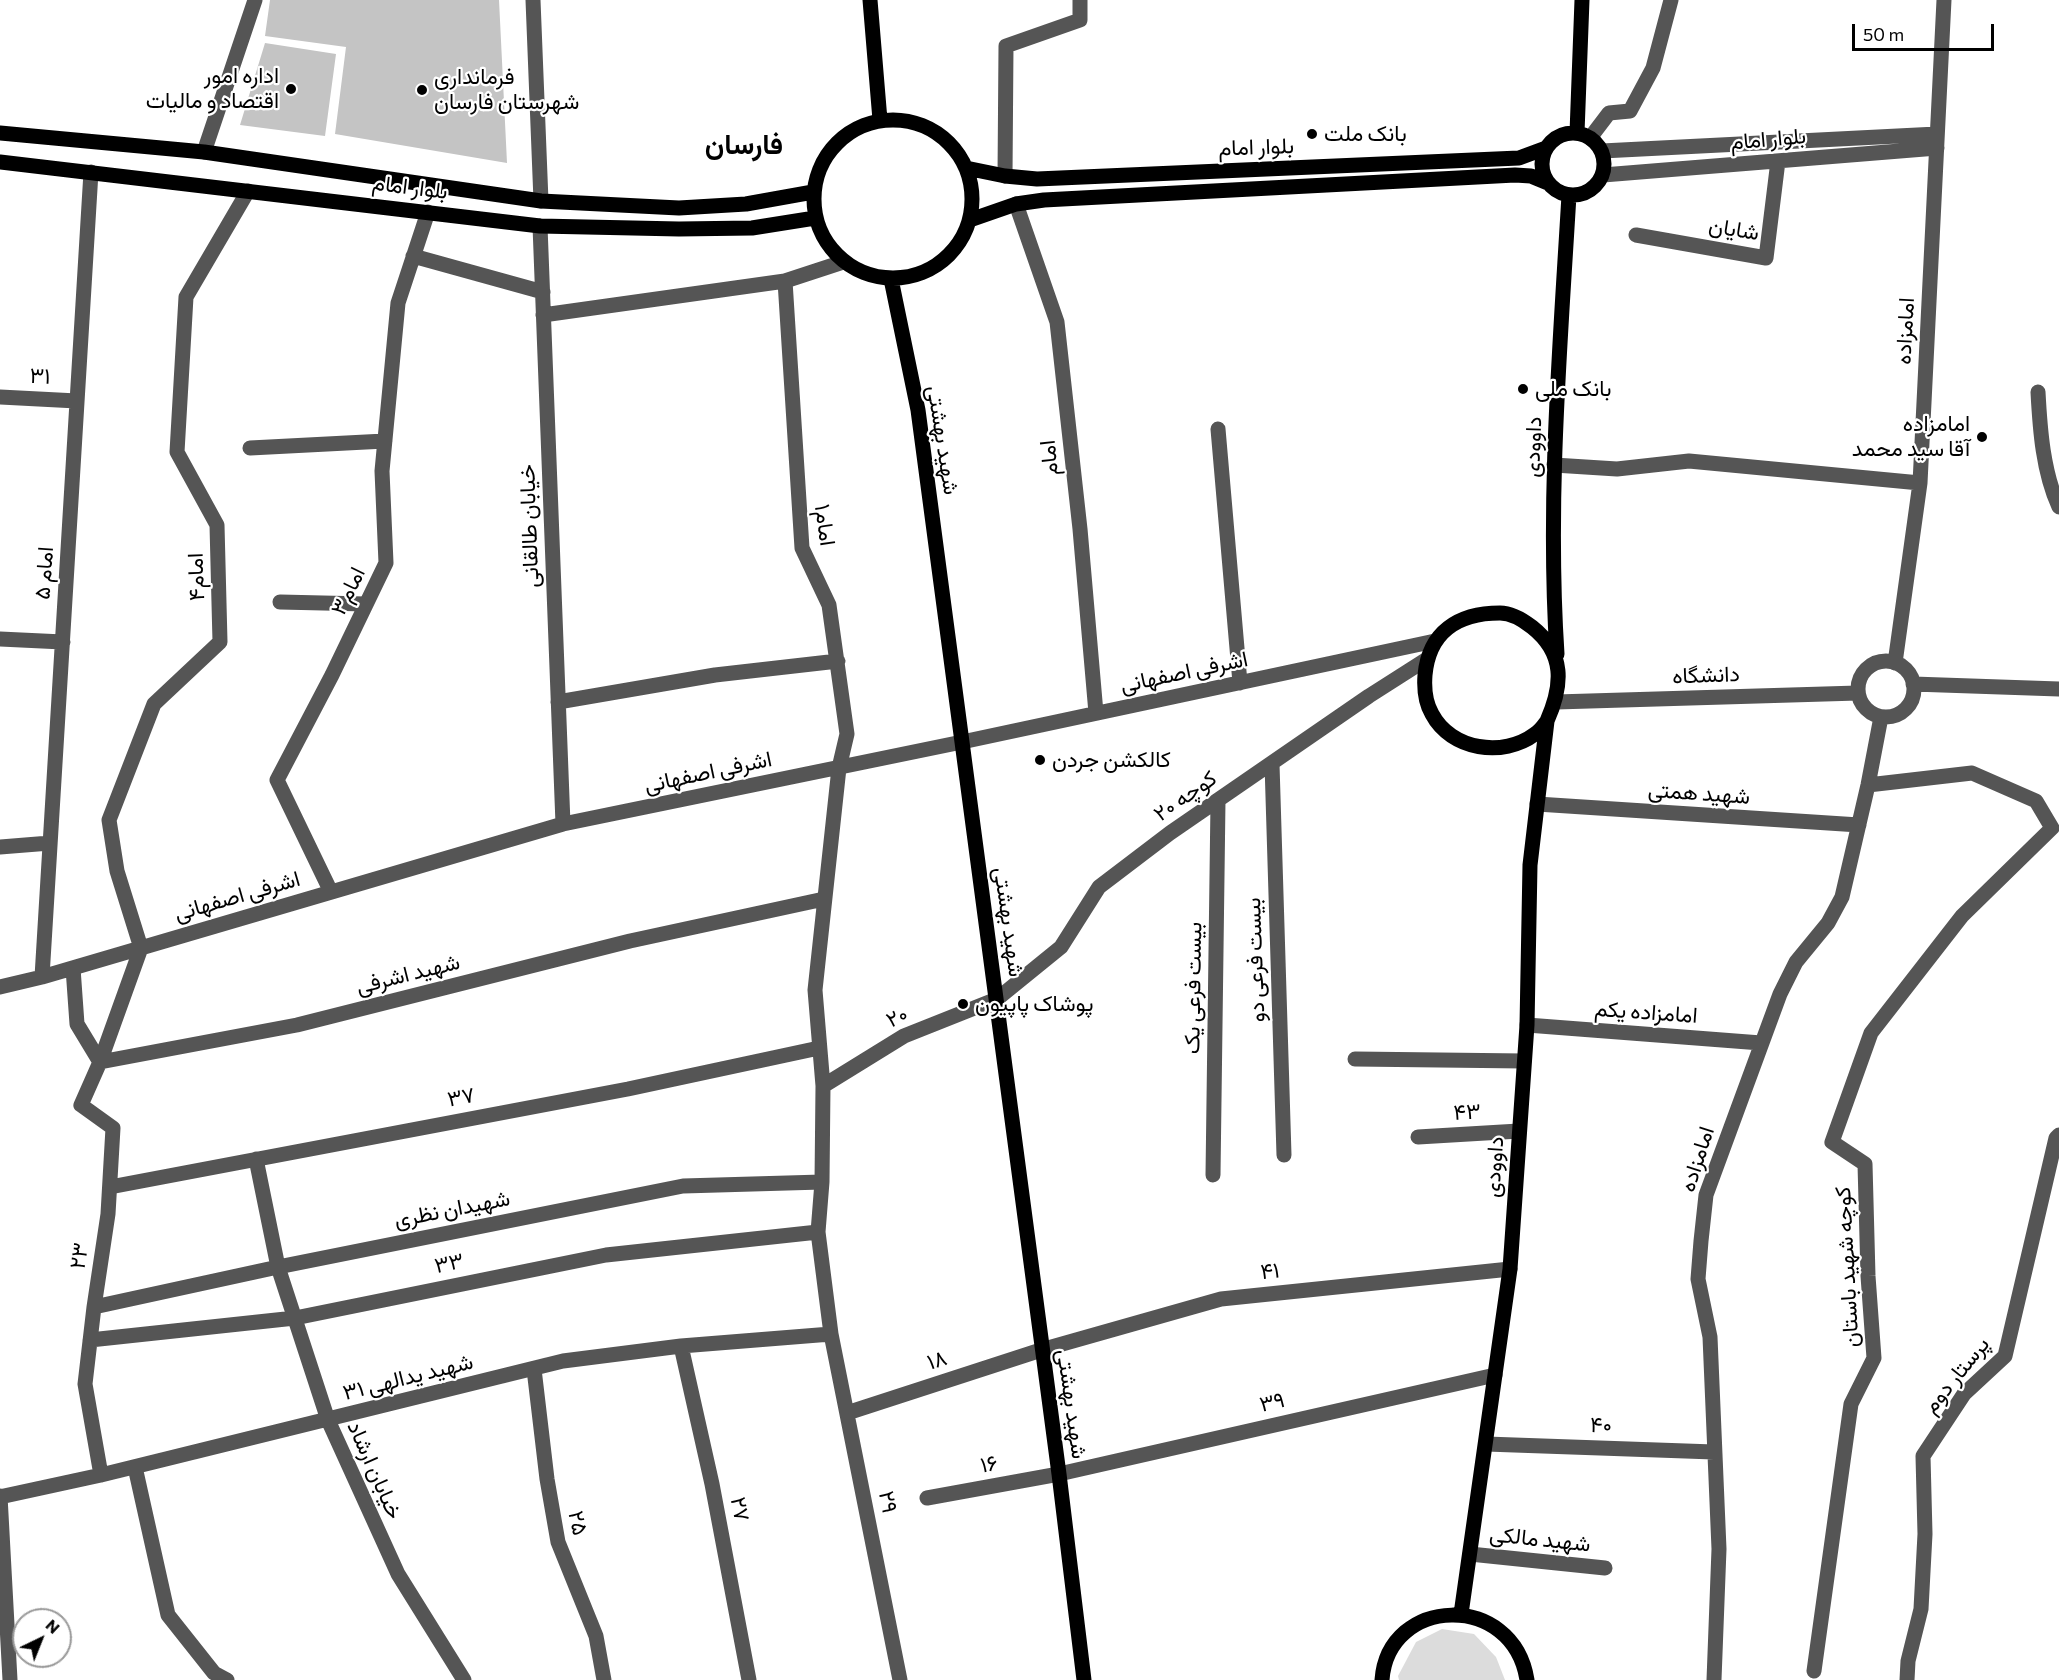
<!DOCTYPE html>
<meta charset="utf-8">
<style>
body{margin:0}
#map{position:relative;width:2059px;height:1680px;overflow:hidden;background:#fff;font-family:Commissioner,sans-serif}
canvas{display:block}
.north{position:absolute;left:12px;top:1608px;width:60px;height:60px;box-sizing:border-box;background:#fff;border:2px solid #999;border-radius:50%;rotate:43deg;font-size:16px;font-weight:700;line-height:24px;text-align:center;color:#000}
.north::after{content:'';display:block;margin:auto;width:21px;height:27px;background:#000;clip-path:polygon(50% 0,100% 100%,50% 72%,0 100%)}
.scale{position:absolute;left:1852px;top:24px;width:142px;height:27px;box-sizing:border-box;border:3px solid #000;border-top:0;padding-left:8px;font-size:18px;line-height:21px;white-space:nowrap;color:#000;-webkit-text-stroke:4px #fff;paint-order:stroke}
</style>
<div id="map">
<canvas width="2059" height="1680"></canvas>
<div class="north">N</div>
<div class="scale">50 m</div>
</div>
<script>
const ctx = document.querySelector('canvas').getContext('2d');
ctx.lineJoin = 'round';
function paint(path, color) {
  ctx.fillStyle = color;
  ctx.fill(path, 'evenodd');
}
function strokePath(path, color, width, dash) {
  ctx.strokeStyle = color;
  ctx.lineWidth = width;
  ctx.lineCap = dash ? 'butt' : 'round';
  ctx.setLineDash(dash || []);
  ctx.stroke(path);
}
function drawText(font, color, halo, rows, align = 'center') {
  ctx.font = font + ' Commissioner,Vazirmatn,sans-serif';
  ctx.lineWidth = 4.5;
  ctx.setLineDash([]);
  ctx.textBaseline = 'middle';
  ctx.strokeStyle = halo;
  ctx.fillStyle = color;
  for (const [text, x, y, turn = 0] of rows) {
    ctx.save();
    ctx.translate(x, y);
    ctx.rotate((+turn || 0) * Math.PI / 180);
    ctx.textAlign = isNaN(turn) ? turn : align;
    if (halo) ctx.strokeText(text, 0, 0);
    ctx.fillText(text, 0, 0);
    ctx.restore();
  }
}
paint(new Path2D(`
 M1442,1629l32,5 22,23 9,23h-106l-1,-4 18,-34z`), '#dcdcdc');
paint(new Path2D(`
 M270,0h229l8,163 -172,-29 11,-87 -81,-11z
 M265,43l71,11 -11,82 -85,-11z`), '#c4c4c4');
strokePath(new Path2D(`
 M533,0l8,201
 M1590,138l19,-25 21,-2 23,-43 18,-68
 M1602,151l335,-17
 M204,152l51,-152
 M1603,175l334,-27
 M1005,176l1,-130 74,-26v-20
 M1016,204l41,118 23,207 16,184
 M540,226l23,598
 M1636,235l130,23 12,-97
 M413,256l130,36
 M785,281l17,267 27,57 18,129 -8,34 -24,222 8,96 -1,96 -4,50 13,102 69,346
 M543,315l242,-34 58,-19
 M2038,392c2,38 5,80 21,115
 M0,397l77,4
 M1218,429l22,254
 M250,448l135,-7
 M1554,465l63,4 72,-8 231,22
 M280,602l86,2
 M0,639l63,3
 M1858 689a28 28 0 1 1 56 0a28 28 0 1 1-56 0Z
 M1895,663l25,-180 24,-483
 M1913,684l146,5
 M558,702l157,-27 123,-14
 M1556,702l302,-9
 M1272,764l12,391
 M1537,804l322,21
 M0,847l50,-4
 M331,892l-54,-112 55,-105 54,-112 -4,-92 16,-168 30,-91
 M73,968l4,56 23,38 197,-37 333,-84 194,-42
 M42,977l49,-805
 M0,987l42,-10 521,-153 399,-82 473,-101
 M1527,1025l234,18
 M1355,1059l169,2
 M823,1086l81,-50 93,-37 64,-52 38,-60 71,-54 199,-137 58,-37
 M1418,1137l101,-6
 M256,1159l22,108 50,153 70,154 66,106
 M1213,1175l5,-374
 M110,1187l518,-98 191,-41
 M94,1307l184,-40 405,-81 139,-4
 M90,1340l205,-22 311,-63 212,-23
 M681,1346l31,138 37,196
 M534,1369l13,110 11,63 38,94 8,44
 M847,1413l194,-63 180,-51 289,-30
 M1486,1444l228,8
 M135,1467l33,148 46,58 13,7
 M101,1475l-16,-91 9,-77 14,-93 5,-86 -32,-23 19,-43 41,-114 -24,-77 -8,-51 45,-116 66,-62 -3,-117 -40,-73 9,-155 62,-106
 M0,1496l10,184
 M0,1497l101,-22 462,-114 118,-15 150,-12
 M927,1498l132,-24 436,-99
 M1470,1554l135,14
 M1814,1671l37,-267 23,-46 -6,-82 -3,-112 -33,-22 39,-109 91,-117 90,-88 -16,-27 -64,-28 -104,12
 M1714,1680l5,-131 -9,-212 -12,-58 3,-38 5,-46 74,-201 16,-32 32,-39 14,-26 26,-112 13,-68
 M1907,1680l1,-19 13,-52 4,-75 -2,-78 41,-62 41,-38 51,-218 3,-3`), '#555', 15);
strokePath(new Path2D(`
 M870,0l10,120
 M814 199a79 79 0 1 1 158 0a79 79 0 1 1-158 0Z
 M1542 164a31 31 0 1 1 62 0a31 31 0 1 1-62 0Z
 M0,133l204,19 337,49 138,7 67,-4 67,-12
 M1577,133l5,-133
 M0,162l540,64 139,3 73,-1 63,-10
 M966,168l39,8 32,3 482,-21 27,-10
 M970,220l46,-16 28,-4 471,-25 16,1 17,7
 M891,279l27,131 141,1064 25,206
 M1557,654c-10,-153 3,-306 12,-459
 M1461,1614l49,-345 17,-244 3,-160 17,-144c16,-36 18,-68 -15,-94 -9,-7 -20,-14 -32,-14 -42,0 -71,19 -75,62 -1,13 0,27 7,39 19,36 71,44 103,20 5,-3 9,-9 12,-13
 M1382,1680c6,-84 131,-89 145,0`), '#000', 15);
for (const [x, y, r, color] of [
 [291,89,6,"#000"],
 [422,90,6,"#000"],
 [1312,134,6,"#000"],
 [1523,389,6,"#000"],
 [1982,437,6,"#000"],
 [1040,760,6,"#000"],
 [963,1004,6,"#000"]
]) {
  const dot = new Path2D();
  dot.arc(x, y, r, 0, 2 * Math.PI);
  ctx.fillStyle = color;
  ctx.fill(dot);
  strokePath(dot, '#fff', 2);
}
drawText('22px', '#000', '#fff', [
 ["اداره امور",279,76,"right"],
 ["اقتصاد و مالیات",279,101,"right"],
 ["فرمانداری",434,77],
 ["شهرستان فارسان",434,102],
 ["بانک ملت",1324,134],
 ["بانک ملی",1535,389],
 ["امامزاده",1970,424,"right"],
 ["آقا سید محمد",1970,449,"right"],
 ["کالکشن جردن",1052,760],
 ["پوشاک پاپیون",975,1004]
], 'left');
drawText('22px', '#000', '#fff', [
 ["بلوار امام",1768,139,-5],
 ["بلوار امام",1256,147,-2],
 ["بلوار امام",410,187,7],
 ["شایان",1734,229,9],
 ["امامزاده",1905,331,-87],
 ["۳۱",40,376,3],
 ["شهید بهشتی",943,440,81],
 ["داوودی",1533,447,-88],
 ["امام",1049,458,-96],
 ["امام۱",825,525,82],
 ["خیابان طالقانی",529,526,-92],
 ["امام ۵",44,573,-86],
 ["امام۴",196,577,-92],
 ["امام۳",348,591,-64],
 ["اشرفی اصفهانی",1184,672,-12],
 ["دانشگاه",1706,675,-2],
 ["اشرفی اصفهانی",708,772,-12],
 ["شهید همتی",1699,793,4],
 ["کوچه ۲۰",1185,796,-35],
 ["اشرفی اصفهانی",237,896,-16],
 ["شهید بهشتی",1009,922,82],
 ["بیست فرعی دو",1255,960,-92],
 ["شهید اشرفی",408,974,-14],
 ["بیست فرعی یک",1193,988,-89],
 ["امامزاده یکم",1646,1012,4],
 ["۲۰",897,1017,-26],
 ["۳۷",461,1097,-11],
 ["۴۳",1467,1112,-3],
 ["امامزاده",1697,1159,-72],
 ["داوودی",1494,1167,-86],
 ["شهیدان نظری",452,1209,-11],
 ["۲۳",79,1256,-81],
 ["۳۳",449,1263,-12],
 ["کوچه شهید باستان",1847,1267,-93],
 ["۴۱",1270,1271,-6],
 ["۱۸",937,1360,-18],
 ["پرستار دوم",1956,1375,-51],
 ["۳۱ شهید یدالهی",408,1377,-14],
 ["۳۹",1272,1402,-13],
 ["شهید بهشتی",1072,1404,82],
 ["۴۰",1601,1425,2],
 ["۱۶",989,1464,-11],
 ["خیابان ارشاد",375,1470,66],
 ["۲۹",888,1502,79],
 ["۲۷",740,1509,79],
 ["۲۵",578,1523,78],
 ["شهید مالکی",1540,1539,6]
]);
drawText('bold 28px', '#000', '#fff', [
 ["فارسان",744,145]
]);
</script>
